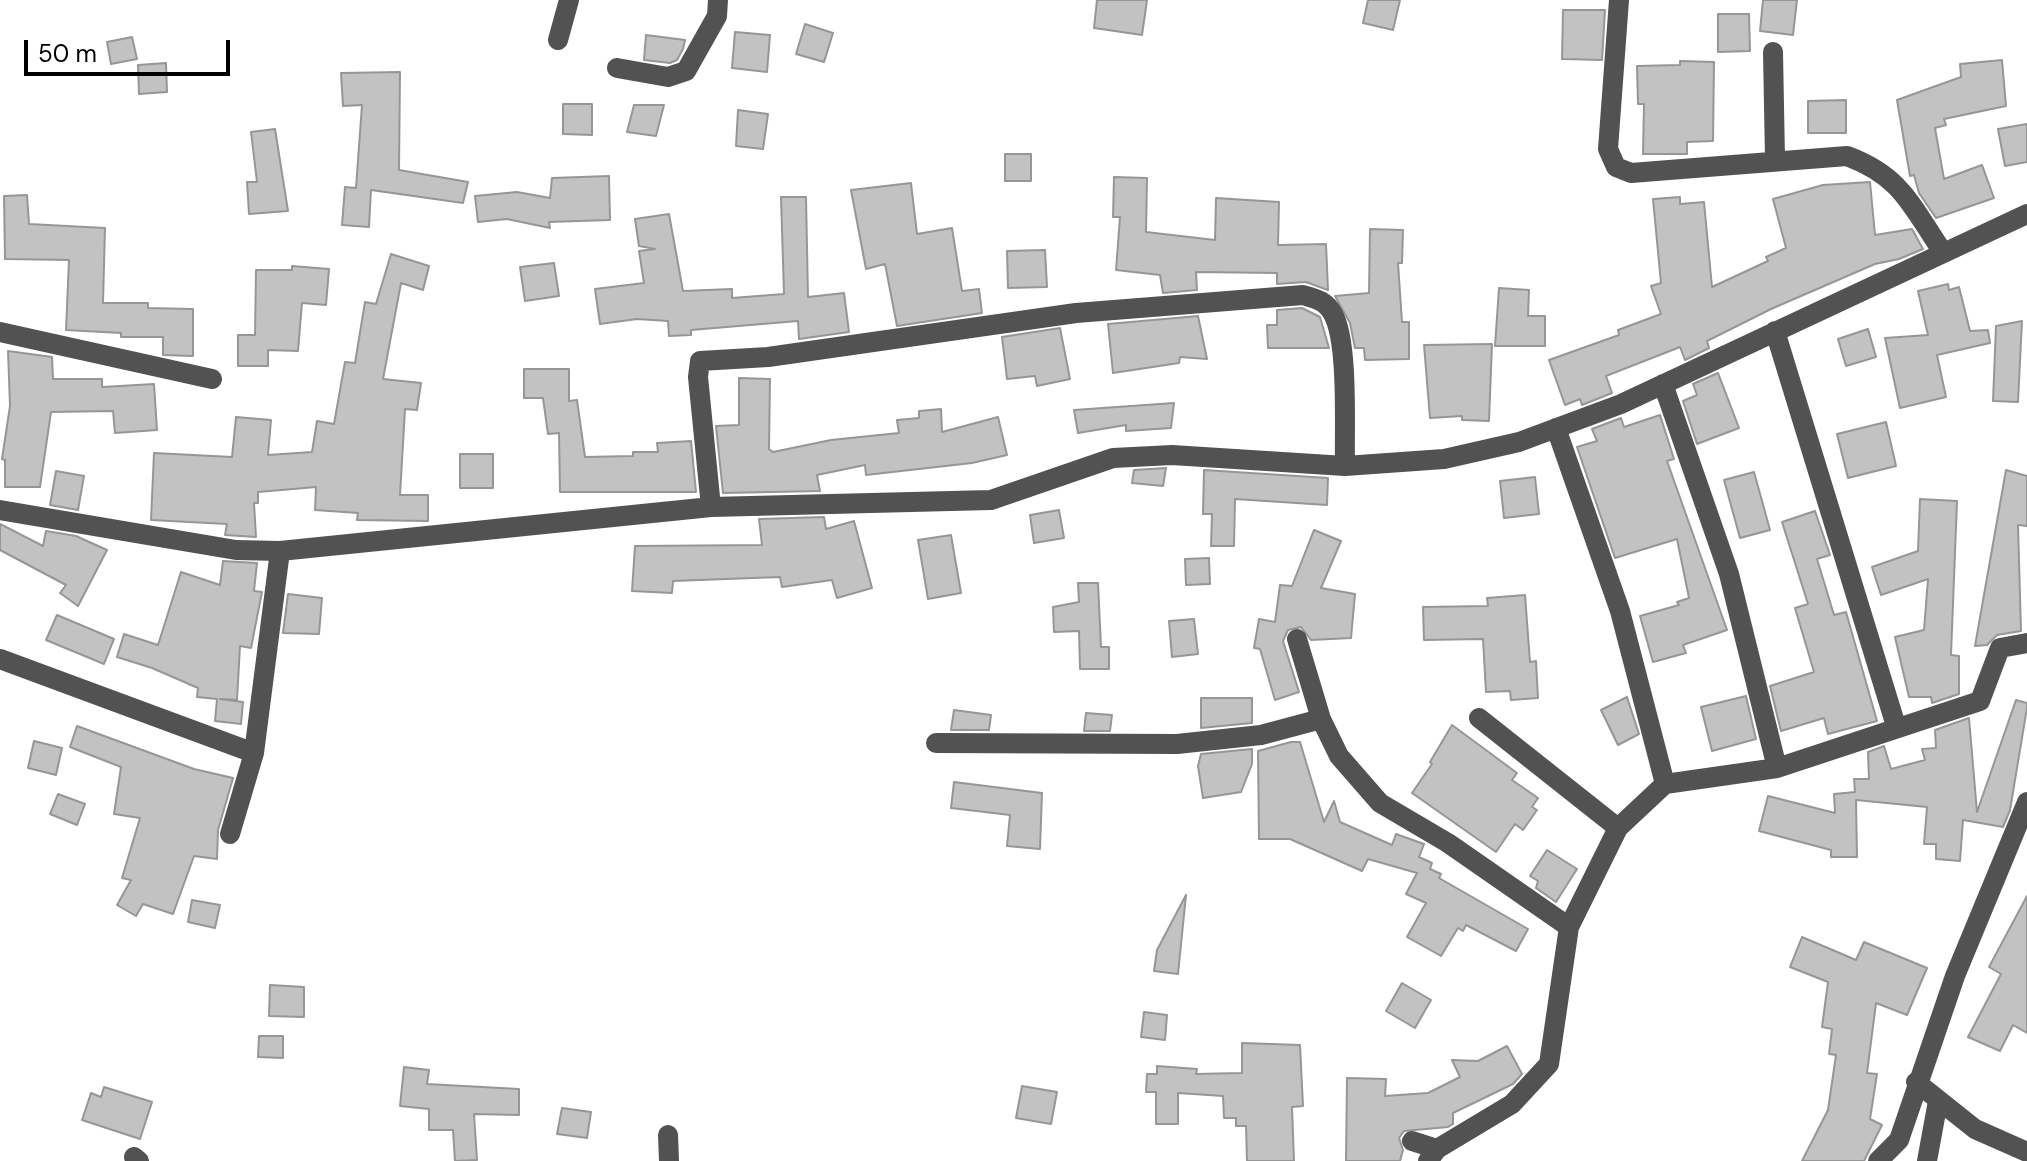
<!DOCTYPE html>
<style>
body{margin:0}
#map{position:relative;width:2027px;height:1161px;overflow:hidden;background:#fff;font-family:"DM Sans",sans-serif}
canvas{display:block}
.scale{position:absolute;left:24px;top:40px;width:206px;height:36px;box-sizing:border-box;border:4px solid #000;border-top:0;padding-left:10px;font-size:24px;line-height:28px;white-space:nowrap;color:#000;-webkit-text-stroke:6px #fff;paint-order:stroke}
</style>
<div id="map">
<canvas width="2027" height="1161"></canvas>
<div class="scale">50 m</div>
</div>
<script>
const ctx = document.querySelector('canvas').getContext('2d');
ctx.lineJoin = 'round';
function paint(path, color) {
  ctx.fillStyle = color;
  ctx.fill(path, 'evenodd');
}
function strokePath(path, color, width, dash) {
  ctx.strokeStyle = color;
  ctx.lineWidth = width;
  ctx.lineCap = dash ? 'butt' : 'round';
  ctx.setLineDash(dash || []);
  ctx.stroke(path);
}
const building = new Path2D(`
 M1097,0h50l-5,35 -48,-7z
 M1368,0h32l-7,30 -30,-7z
 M1763,0h34l-4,35 -33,-4z
 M1563,10h42l-3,50 -40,-1z
 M1718,14h31l1,37 -32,1z
 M805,24l28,9 -9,29 -28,-8z
 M735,32l35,3 -3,37 -35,-4z
 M646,35l39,5 -2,9 -6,11 -7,3 -26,-3z
 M132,37l5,22 -26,5 -4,-22z
 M2002,60l4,46 -62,13 2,6 -11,3 9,51 38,-14 12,33 -58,20 -17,-25 -5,-18 -4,1 -13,-76 64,-23 -1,-13z
 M1680,61l34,1 -1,79 -26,1v12h-44l1,-50h-6l-1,-38 43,-1z
 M166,63l1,29 -28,2 -1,-29z
 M400,72l-1,98 69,12 -5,21 -92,-13 -2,37 -27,-2 3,-38 11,1 6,-83 -19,1 -2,-33z
 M1846,100v33h-38v-32z
 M563,104h29v31l-29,-1z
 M634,105h30l-8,31 -29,-4z
 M738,110l30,4 -5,35 -27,-3z
 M2027,124v38l-22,4 -7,-37z
 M275,129l13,82 -39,3 -2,-32h10l-6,-50z
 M1005,154h26v27h-26z
 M609,176l1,44 -61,2 1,6 -43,-9 -29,3 -3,-26 42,-4 33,6 2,-20z
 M1114,177l33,1 -1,54 69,8 1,-42 63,4 -1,43 48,-1 2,46 -22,-8 -29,2v-11l-81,-1 1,18 -34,3 -3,-18 -44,-5 4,-53h-7z
 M1870,182l5,53 37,-6 11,20 -24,10 -24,5 -104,45 -64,32 2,7 -24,12 -5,-13 -74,29 6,17 -30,12 -2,-6 -15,6 -16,-45 70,-25 -1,-5 43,-16 -10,-28 10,-3 -8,-84 27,-2v7l24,-2 8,85 56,-26 -2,-4 20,-9 -13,-49 50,-14z
 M911,183l6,51 35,-6 10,63 17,-2 3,24 -85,13 -12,-62 -19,5 -15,-79z
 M27,195l2,29 76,4 -2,75h45v5l45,1v47l-30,-1v-18h-42v-4l-55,-3 3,-70 -64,-1 -1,-63z
 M781,197h25l2,100 36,-4 5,39 -50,7 -1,-18 -107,9v5l-22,1 -1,-15 -31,-2 -37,5 -5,-35 49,-6 -5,-32 16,-2 -16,-3 -4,-27 34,-5 14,77 49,-2v9l52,-4z
 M1370,229l33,1 -1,33h-4l4,59h7v37l-44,1 -1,-12h-9l-5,-25 -15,-27 34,-3z
 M1045,250l2,37 -39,1 -1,-37z
 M391,254l38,12 -6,24 -22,-7 -18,96 38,4 -4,27 -12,-1 -5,86h28v26l-71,-1 1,-7 -43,-3 1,-23 -58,5v11h-4l2,34 -31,-2 2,-11 -76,-4 3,-67 78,4 4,-40 35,3 -3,35 44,-3 5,-31 17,3 11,-62 10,1 10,-61 11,2z
 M554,263l5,33 -34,5 -5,-34z
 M292,266l37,3 -3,36 -24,-2 -4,48 -30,-1v16h-30v-31h17l1,-65h36z
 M1948,284l1,6 10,-3 11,44 18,-1 2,13 -53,12 9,42 -46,11 -15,-70 43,-3 -10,-44z
 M1499,288l30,2 -1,26h17v30h-50z
 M1302,308l18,9 9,31h-61l-1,-23h10v-15z
 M1198,316l9,43 -27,-2 -1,6 -66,10 -5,-49z
 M2022,321l-4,81 -25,-1 3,-75z
 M1060,328l10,51 -33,7 -2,-10 -28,3 -5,-42z
 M1868,329l8,28 -30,9 -8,-27z
 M1492,344l-3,77 -27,-1v-4l-32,2 -6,-73z
 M8,351l44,6 1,22h49v8l52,-3 3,46 -42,3 -2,-22 -62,1 -11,75h-35v-27l-3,-1 8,-53z
 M524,369h45v32l8,-1 8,57 48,-1v-4h25l-1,-9 34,-2 5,51h-136l-1,-59 -11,1 -5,-36h-19z
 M1718,373l21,55 -42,16 -14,-43 14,-6 -4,-11z
 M739,378l31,1 -1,70 4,3 58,-12 68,-7 -2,-13 22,-2v-7l22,-2 1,23 56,-15 9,38 -35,8 -106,12 -1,-10 -48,10 3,16 -97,2 -7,-67 23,-1z
 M1174,403l-3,25 -45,3v-6l-48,8 -4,-23z
 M1660,415l14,44 -7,2 60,169 -44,15 3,8 -33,9 -13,-46 39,-11 -2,-3 12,-4 -12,-59 -62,19 -38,-111 20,-6 -5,-12 29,-11 3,9z
 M1886,422l10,44 -48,12 -11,-44z
 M460,454h33v34h-33z
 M1166,468l-3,18 -31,-3 2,-13z
 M1204,470l124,8 -1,27 -92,-6 -1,47h-23l1,-32h-9z
 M2006,470l21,6v50l-9,-1 3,106 -24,4 -10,10 -12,1z
 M56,471l28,5 -6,34 -28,-5z
 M1754,472l16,58 -30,8 -16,-58z
 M1535,477l4,37 -35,4 -4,-37z
 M1920,499l37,2 -6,154 8,1v38l-27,9 -1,-6h-22l-14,-60 29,-7 4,-51 -47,16 -9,-28 46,-16z
 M1059,510l5,28 -30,5 -4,-28z
 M1815,511l15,44 -13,4 17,56 12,-3 31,109 -49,13 -4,-16 -43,13 -11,-45 44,-14 -19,-64 13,-4 -26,-82z
 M824,517l2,12 28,-8 18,67 -35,10 -5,-18 -50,7 -2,-10 -107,4 -1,12 -40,-2 3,-45 127,-1 -3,-26z
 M0,524l43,22 3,-15 30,5 31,14 -29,56 -18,-13 6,-8 -66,-35z
 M1314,530l27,11 -20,47 34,6 -4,44 -40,2 -10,-13 -13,3 -5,11 16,51 -24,8 -15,-51 -6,-1 5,-29 16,3 5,-37 12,1z
 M951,535l10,58 -33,6 -10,-59z
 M1209,558l1,26 -24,1 -1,-26z
 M223,561l34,2 -3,28 8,1 -11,56 -11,-2 -3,54 -17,-1 23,3 -2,22 -26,-3 2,-22 -20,-2 1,-9 -46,-20 -35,-11 7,-23 34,11 23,-73 39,13z
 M1078,583h20l3,64h8v22h-29l-1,-38 -25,1 -1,-25 26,-5z
 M288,594l34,4 -3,36 -36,-1z
 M1525,595l5,67 6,-1 2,37 -27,2 -1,-9 -24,1 -3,-53 -59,1 -1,-33 65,-1 -1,-8z
 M57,615l57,24 -10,25 -58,-24z
 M1194,619l4,35 -26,3 -3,-36z
 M1746,696l10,43 -44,12 -11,-44z
 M1627,697l12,37 -21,11 -17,-35z
 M1201,698h51v25l-51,5z
 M2016,700l11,3v5l-17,102 -7,17 -40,-7 -3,41 -24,-2v-15h-12l3,-37 -71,-7 1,57h-26v-7l-72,-19 9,-35 67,17 -1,-19 21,-2 -1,-13h15l-1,-27 16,-6 7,23 34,-9 -3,-11 14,-1 -1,-18 34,-12 8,94z
 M954,710l37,5 -2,15h-38z
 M1086,713l26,2 -2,16h-26z
 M1452,725l65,48 -5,7 26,18 -6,9 5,3 -14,20 -8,-6 -19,28 -84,-59 20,-29 -2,-2z
 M77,726l117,43 39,9 -15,52 -1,29 -23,-3 -21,58 -30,-10 -7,12 -19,-11 14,-25 -9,-2 18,-60 -26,-4 7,-47 -51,-20z
 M34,741l28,7 -6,27 -28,-7z
 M1291,742h9l24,80 10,-21 6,21 52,23 4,-11 28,10 -5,13 13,6 -2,6 11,5 -2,4 89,51 -12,22 -50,-26 -3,6 -5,-3 -17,28 -34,-19 19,-34 -20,-9 11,-21 -49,-14 -6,12 -72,-32h-31l-1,-88z
 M1252,749v15l-11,28 -38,6 -5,-32 3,-12z
 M954,782l88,11 -2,56 -33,-3 3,-31 -59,-7z
 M58,794l27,10 -8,21 -27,-11z
 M1547,850l30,19 -21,33 -20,-14 2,-7 -8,-5z
 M1186,895l-8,79 -24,-3 3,-21z
 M2027,896v137l-14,-8 -13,26 -32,-14 33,-63 -12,-7z
 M192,900l28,5 -5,23 -27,-6z
 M1802,937l54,23 8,-18 63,26 -20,47 -31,-12 -9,70 10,1 -7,45 12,6 -18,36h-62l26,-51 8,-55 -7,-1 3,-25 -10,-2 6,-45 -38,-15z
 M1402,983l29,17 -16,28 -29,-17z
 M270,985l34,2v30l-35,-1z
 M1144,1012l23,3 -2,25 -24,-3z
 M259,1036h24v22l-25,-1z
 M1242,1043l58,2 3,61 -11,1 2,54h-47l-1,-35h-10v-8h-12l-1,-22 -45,-3v31h-22v-32h-10l1,-18h10v-8l40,3 -1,5 46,-1z
 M1507,1046l15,28 -9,10 -60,29v11l-5,3 -44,4 -5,7 4,12 -3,11h-54l1,-83 39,1 -1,17 43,-3 32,-16 -8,-17 26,1z
 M404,1067l25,3 -2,14 92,5v26l-45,-1 3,46 -22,1 -2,-31h-24v-21l-29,-3z
 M1022,1086l35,6 -6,32 -35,-6z
 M104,1087l48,15 -12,37 -58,-19 9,-27 10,4z
 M562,1108l29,4 -4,26 -30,-4z`);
paint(building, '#c2c2c2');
strokePath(building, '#969696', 2);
strokePath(new Path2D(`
 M1619,0l-11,149 8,18 15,6 216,-17c54,20 64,49 95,95
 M558,40l11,-40
 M1773,52l2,107
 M617,68l51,9 18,-6 31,-55 1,-16
 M1775,331l121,395
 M0,332l212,47
 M1663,384l66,190 48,194
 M1556,428l64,183 45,173
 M711,507l-13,-130 2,-16 68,-4 308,-44 227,-18c14,4 23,6 30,19 16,29 11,116 12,152
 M0,510l236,40 44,1 431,-44 280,-7 122,-42 59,-3 173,11 99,-7 75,-17 102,-38 406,-190
 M1297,639l24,80 18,37 41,47 68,40 121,84
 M0,659l254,94
 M1479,718l139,110
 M936,743l241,1 84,-9 60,-16
 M230,834l24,-81 26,-202
 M1916,1082l59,47 52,23
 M668,1135l1,26
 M1412,1141l25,8
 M134,1157l5,4
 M1428,1161l9,-12 75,-45 37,-40 20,-137 49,-99 47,-44 112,-16 203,-67 20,-53 27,-5
 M1878,1161l21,-21 56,-164 72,-174
 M1927,1161l11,-60`), '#525252', 20);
</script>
